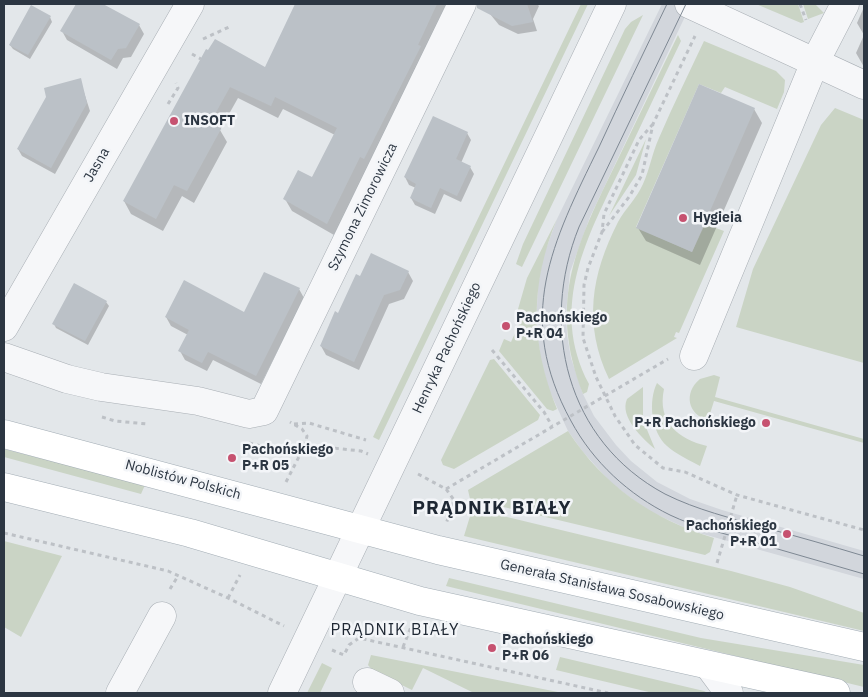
<!DOCTYPE html>
<meta charset="utf-8">
<style>
body{margin:0}
#map{position:relative;width:868px;height:697px;overflow:hidden;background:#e3e7ea;font-family:"IBM Plex Sans",sans-serif}
canvas{display:block}
.frame{position:absolute;inset:0;border:5px solid #2c3642;pointer-events:none}
</style>
<div id="map">
<canvas width="868" height="697"></canvas>
<div class="frame"></div>
</div>
<script>
const ctx = document.querySelector('canvas').getContext('2d');
ctx.lineJoin = 'round';
function paint(path, color) {
  ctx.fillStyle = color;
  ctx.fill(path, 'evenodd');
}
function strokePath(path, color, width, dash) {
  ctx.strokeStyle = color;
  ctx.lineWidth = width;
  ctx.lineCap = dash ? 'butt' : 'round';
  ctx.setLineDash(dash || []);
  ctx.stroke(path);
}
function drawText(font, color, halo, rows, align = 'center') {
  ctx.font = font + ' "IBM Plex Sans",sans-serif';
  ctx.lineWidth = 5;
  ctx.setLineDash([]);
  ctx.textBaseline = 'middle';
  ctx.strokeStyle = halo;
  ctx.fillStyle = color;
  for (const [text, x, y, turn = 0] of rows) {
    ctx.save();
    ctx.translate(x, y);
    ctx.rotate((+turn || 0) * Math.PI / 180);
    ctx.textAlign = isNaN(turn) ? turn : align;
    if (halo) ctx.strokeText(text, 0, 0);
    ctx.fillText(text, 0, 0);
    ctx.restore();
  }
}
paint(new Path2D(`
 M662,4h29l-101,213 -20,55 -4,41 1,22 4,23 12,36 11,22 22,29 15,16 26,21 33,17 32,11 142,41v28l-172,-48 -45,-21 -35,-26 -29,-32 -15,-21 -19,-41 -8,-29 -5,-34 2,-42 5,-28 14,-38z`), '#d2d6dc');
paint(new Path2D(`
 M581,4h7l-209,436 -6,-3z
 M756,4h42l6,18 -3,1z
 M803,4h12l9,9 -16,6z
 M643,15l-121,252 -6,-3 7,-20 102,-215 6,-7z
 M678,35l3,6c-20,41 -39,83 -59,124 -34,71 -74,141 -33,219l-2,8 -4,2c-36,-94 -6,-151 35,-235 20,-41 40,-83 60,-124z
 M704,41l72,30 9,9 -1,12 -7,17 -52,-22 -4,6 -22,-9 -63,143 56,25 13,-28 19,7 -45,102 -3,-1 -2,5 3,1 -68,41c-26,-55 -18,-104 9,-157 7,-13 19,-24 25,-38 7,-15 9,-31 16,-46 14,-33 30,-65 45,-97z
 M835,108l29,12v243l-128,-36 17,-58 68,-144z
 M646,139l-10,36 -27,41z
 M557,219c-27,66 -27,123 0,190l-4,2 -6,-2 -48,-58 5,-12 7,3 10,-22 -5,-4 11,-38z
 M494,359l46,56 -2,5 -84,49 -11,-4 -2,-5 49,-100z
 M714,375l6,2 -5,20 149,42v4l-150,-42 -6,19c-20,-5 -25,-27 -8,-41z
 M657,383l7,6c-7,33 14,50 43,57l-7,20c-11,-6 -24,-12 -33,-20 -16,-14 -19,-45 -10,-63z
 M643,387v33l12,29c-12,-10 -36,-32 -28,-50z
 M568,431c36,55 84,88 146,107l-4,14 -5,3 -235,-56 -2,-9z
 M4,449l141,36 -4,9 -137,-37z
 M478,510l253,61 59,16 74,26v18l-400,-95 7,-23z
 M4,541l58,15 -41,81 -17,-10z
 M449,578l252,60 163,27v22l-418,-101z
 M371,655l192,38h-89l-51,-25 -11,22 -39,-19 -5,-6z
 M560,657l144,34 4,2h-55l-97,-23z
 M322,663l10,5 -12,25h-13z`), '#cad4c5');
paint(new Path2D(`
 M77,4h24l38,21 5,9 -13,23 -8,1 -6,11 -50,-29 -5,-9z
 M297,4h52l39,19 9,-19h52l-115,231 -42,-24 -7,-12 27,-21 23,-43 -52,-26 -5,9 -40,-20 -18,32 7,12 -33,61 -12,-7 -19,35 -32,-17 -7,-13 83,-150 59,17z
 M488,4h49l2,2 -6,13 4,12 -19,3 -19,-9 -13,-16z
 M864,7v60l-8,-14 8,-18 -7,-12z
 M50,17l2,5 -22,37 -17,-10 -3,-4z
 M80,80l10,31 -35,63 -33,-18 -4,-7z
 M754,109l8,14 -62,142 -54,-24 -8,-13z
 M467,133l4,7 -10,23 9,4 4,7 -13,28 -17,-8 -9,20 -20,-9 -4,-7 5,-10 -7,-3 -4,-8z
 M408,272l5,9 -9,18 -15,5 -30,66 -33,-15 -5,-9 39,-69z
 M299,289l5,9 -43,86 -48,-24 -6,11 -22,-11 -5,-9 8,-16 -17,-9 -5,-9 78,-3z
 M106,302l3,4 -21,39 -32,-17 -2,-4z`), '#0003');
paint(new Path2D(`
 M76,4h27l37,20 -14,24 -8,1 -7,11 -51,-29z
 M295,4h142l-19,41 3,1 -57,113 -4,-2 -33,67 -44,-25 15,-29 14,7 25,-49 -62,-31 -4,9 -41,-19 -20,36 11,6 -34,62 -13,-6 -18,34 -33,-18 83,-152 2,1 7,-11 50,28z
 M477,4h50l6,18 -21,4 -35,-18z
 M31,5l20,11 -23,39 -19,-10z
 M81,78l6,25 -36,65 -34,-19 29,-52 -2,-9z
 M699,84l56,24 -63,144 -56,-24z
 M433,116l35,16 -12,27 15,7 -14,30 -17,-8 -9,20 -21,-10 6,-14 -12,-7z
 M371,253l38,18 -9,19 -16,5 -30,67 -34,-16 15,-35 3,2 18,-39 4,2z
 M264,272l36,16 -44,88 -48,-24 -6,11 -24,-12 11,-21 -24,-13 19,-37 60,32z
 M74,283l33,18 -22,40 -33,-17z`), '#bbc1c7');
const minor = new Path2D(`
 M689,4l175,81
 M4,327l186,-323
 M694,356l121,-294 30,-58
 M4,357l63,22 34,8 97,14 51,13 15,-3 198,-407
 M709,666l20,27
 M367,682l23,11
 M120,693l42,-77
 M282,693l330,-689`);
const major = new Path2D(`
 M4,434l434,116 426,97
 M4,487l186,46 230,68 416,92`);
strokePath(minor, '#a8aeb4', 29);
strokePath(major, '#a3adb5', 29);
strokePath(new Path2D(`
 M800,4l6,16
 M203,39l26,-12
 M192,54l9,5
 M168,104l10,-16 -2,-5
 M653,124l-14,16 -35,74 -2,18 -14,36 -4,17 -1,53 13,39 19,39 20,29 28,23 22,4 52,23 127,35
 M602,232l27,-35 13,-22 11,-51 42,-88
 M492,350l52,62 8,14
 M102,417l13,4 33,3
 M294,424l15,-1 57,17
 M249,443l50,12 34,-7 28,3 7,3
 M418,474l28,15 8,11 -8,24
 M286,482l19,-37 2,-9 -5,-7 -12,-7
 M446,489l222,-130
 M4,533l164,38 60,27 56,28
 M717,563l20,-68
 M170,589l8,-13
 M228,598l12,-23
 M403,647l8,-20
 M332,650l12,5 5,-10 10,-7 249,55`), '#bdc1c6', 3, [4, 4]);
strokePath(minor, '#f6f7f9', 28);
strokePath(major, '#fff', 28);
strokePath(new Path2D(`
 M667,4c-23,48 -46,95 -68,143 -47,96 -85,170 -28,274 22,41 58,74 99,94 25,12 53,18 80,26 38,11 76,22 114,33
 M686,4l-107,223c-40,99 -13,214 86,267 32,16 66,24 101,34 33,9 65,18 98,28`), '#7e8893', 1);
for (const [x, y, r, color] of [
 [174,121,5,"#c65270"],
 [683,218,5,"#c65270"],
 [506,326,5,"#c65270"],
 [766,423,5,"#c65270"],
 [232,458,5,"#c65270"],
 [787,534,5,"#c65270"],
 [492,648,5,"#c65270"]
]) {
  const dot = new Path2D();
  dot.arc(x, y, r, 0, 2 * Math.PI);
  ctx.fillStyle = color;
  ctx.fill(dot);
  strokePath(dot, '#f3f5f8', 2);
}
drawText('bold 14px', '#2c3642', '#f3f5f8', [
 ["INSOFT",184,121],
 ["Hygieia",693,218],
 ["Pachońskiego",516,318],
 ["P+R 04",516,334],
 ["P+R Pachońskiego",756,423,"right"],
 ["Pachońskiego",242,450],
 ["P+R 05",242,466],
 ["Pachońskiego",777,526,"right"],
 ["P+R 01",777,542,"right"],
 ["Pachońskiego",502,640],
 ["P+R 06",502,656]
], 'left');
drawText('14px', '#2c3642', '#f3f5f8', [
 ["Jasna",97,165,-60],
 ["Szymona Zimorowicza",363,207,-64],
 ["Henryka Pachońskiego",447,348,-65],
 ["Noblistów Polskich",183,480,15],
 ["Generała Stanisława Sosabowskiego",612,590,13]
]);
ctx.letterSpacing = '1px';
drawText('16px', '#1e2733', '#f3f5f8', [
 ["PRĄDNIK BIAŁY",395,630]
]);
ctx.letterSpacing = '0px';
ctx.letterSpacing = '1px';
drawText('bold 19px', '#1e2733', '#f3f5f8', [
 ["PRĄDNIK BIAŁY",492,509]
]);
ctx.letterSpacing = '0px';
</script>
